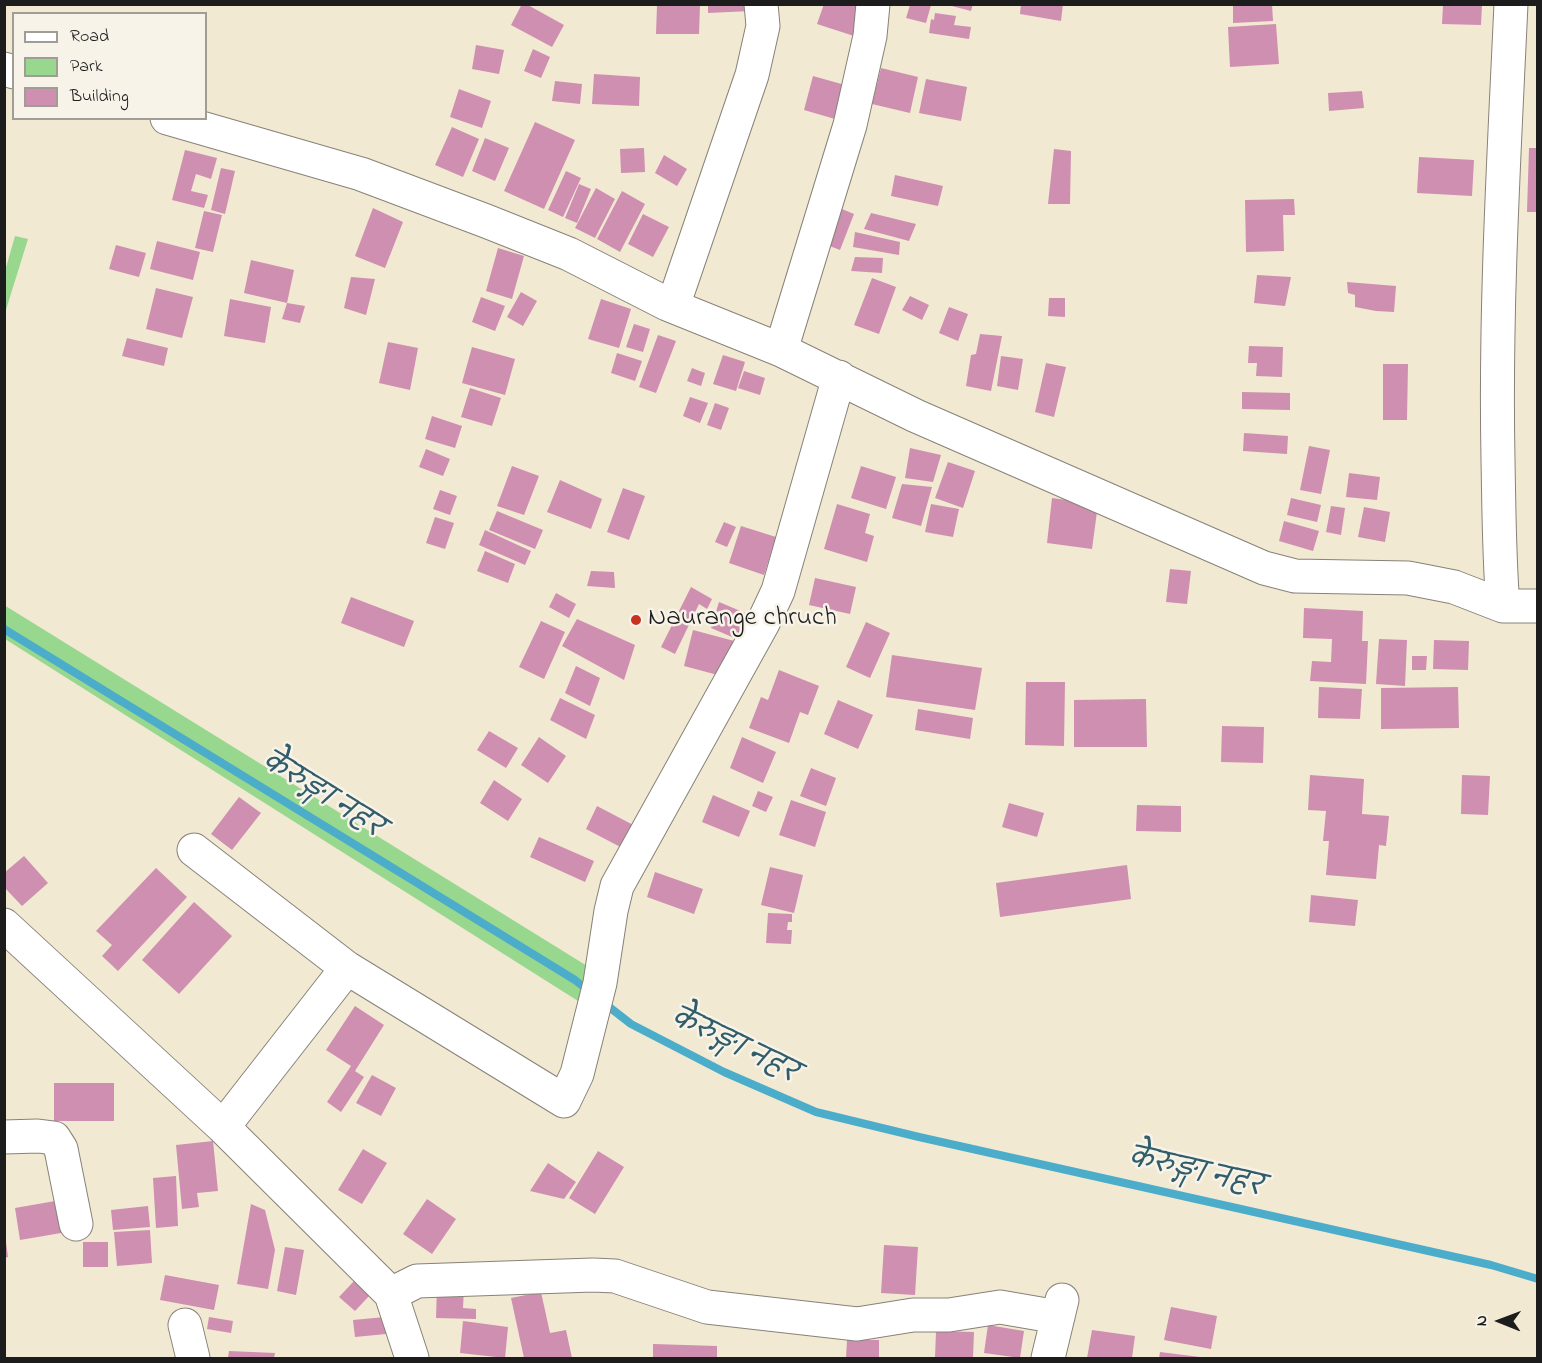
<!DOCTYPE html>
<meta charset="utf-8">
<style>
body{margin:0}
#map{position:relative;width:1542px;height:1363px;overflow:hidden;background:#f2e9d3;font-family:"Indie Flower",sans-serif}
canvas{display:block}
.frame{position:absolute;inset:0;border:6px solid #1c1c1c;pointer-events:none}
.legend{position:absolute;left:12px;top:12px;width:195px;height:108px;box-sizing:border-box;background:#f7f3e8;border:2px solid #9f9d96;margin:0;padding:8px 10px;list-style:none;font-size:18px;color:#1c1c1c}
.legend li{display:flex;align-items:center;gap:12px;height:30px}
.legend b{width:30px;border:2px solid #9f9d96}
.north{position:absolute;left:1470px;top:1291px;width:60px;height:60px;-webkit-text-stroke:4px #f7f3e8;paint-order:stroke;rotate:271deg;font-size:16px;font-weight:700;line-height:24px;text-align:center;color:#1c1c1c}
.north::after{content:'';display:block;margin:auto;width:21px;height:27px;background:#1c1c1c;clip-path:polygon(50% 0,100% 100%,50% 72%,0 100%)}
</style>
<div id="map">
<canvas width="1542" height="1363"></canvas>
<div class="frame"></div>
<ul class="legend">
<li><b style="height:8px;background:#fff"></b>Road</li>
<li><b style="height:16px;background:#97d78e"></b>Park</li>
<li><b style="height:16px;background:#cf8fb0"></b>Building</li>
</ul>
<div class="north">N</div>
</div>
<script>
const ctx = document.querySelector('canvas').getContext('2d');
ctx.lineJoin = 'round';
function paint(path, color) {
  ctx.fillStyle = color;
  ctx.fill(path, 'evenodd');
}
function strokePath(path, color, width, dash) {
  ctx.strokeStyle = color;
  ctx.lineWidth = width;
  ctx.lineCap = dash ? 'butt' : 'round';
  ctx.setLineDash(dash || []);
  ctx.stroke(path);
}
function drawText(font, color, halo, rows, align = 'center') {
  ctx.font = font + ' "Indie Flower","Playpen Sans Deva",sans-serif';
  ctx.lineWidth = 5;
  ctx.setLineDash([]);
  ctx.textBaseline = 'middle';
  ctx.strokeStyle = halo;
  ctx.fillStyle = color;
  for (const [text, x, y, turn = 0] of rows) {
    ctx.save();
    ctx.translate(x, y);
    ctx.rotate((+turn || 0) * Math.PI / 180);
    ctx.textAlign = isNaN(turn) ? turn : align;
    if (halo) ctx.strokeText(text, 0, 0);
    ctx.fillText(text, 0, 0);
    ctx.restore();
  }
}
paint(new Path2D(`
 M15,236l13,3 -23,74v-42z
 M4,605l588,364 -6,37 -581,-367z`), '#97d78e');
strokePath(new Path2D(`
 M4,629l571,351 15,12
 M604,1003l27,21 93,48 92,40 103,25 572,128 47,14`), '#4badca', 8);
paint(new Path2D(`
 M522,4h4l38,21 -12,22 -41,-22z
 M708,4h43v7l-43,2z
 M824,4h26l16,5 -9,28 -40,-13z
 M944,4h29l-2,7z
 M1021,4h42l-2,17 -41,-7z
 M1233,4h39l1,17 -40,2z
 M657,5h43l-1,29h-43z
 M910,5h21l-5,18 -20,-5z
 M1443,5h39l-1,20 -39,-1z
 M935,13l21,3 -2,9 17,2 -2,12 -40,-6 2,-14 3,1z
 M1276,24l3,40 -49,3 -2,-40z
 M476,45l28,5 -5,24 -27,-5z
 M533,49l17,8 -9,21 -17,-7z
 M881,68l37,9 -8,36 -38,-9z
 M594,74l46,3 -1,29 -47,-2z
 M813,76l32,9 -10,34 -31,-9z
 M926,79l41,8 -6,34 -42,-8z
 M555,81l27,3 -2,20 -28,-3z
 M459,89l32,12 -9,27 -32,-11z
 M1362,91l2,17 -35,3 -1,-18z
 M535,122l40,18 -31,69 -40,-18z
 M452,127l27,12 -16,38 -28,-12z
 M485,138l24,10 -14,33 -23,-10z
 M644,148l1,24 -24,1 -1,-24z
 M1529,148h9v64h-11z
 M1054,149l17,2 -1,53h-22z
 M185,150l32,8 -6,21 -15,-5 -5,17 17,4 -4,13 -32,-8z
 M664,155l23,14 -10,17 -22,-13z
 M1419,157l55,3 -2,36 -55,-3z
 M221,168l14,3 -10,43 -14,-4z
 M566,171l15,7 -18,39 -15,-7z
 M895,175l48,11 -5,20 -47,-10z
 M579,184l12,5 -14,34 -12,-5z
 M596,188l19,11 -20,39 -20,-10z
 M622,191l23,13 -25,48 -23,-13z
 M1294,199l1,16h-12l1,36 -38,1 -1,-52z
 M837,207l17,7 -14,36 -18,-7z
 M373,208l30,14 -18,46 -30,-12z
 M204,211l18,4 -9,37 -18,-4z
 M871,213l45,11 -7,17 -45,-12z
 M643,214l26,13 -16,30 -25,-13z
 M855,232l45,10 -1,13 -46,-8z
 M157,241l43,11 -7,28 -43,-11z
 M116,245l30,8 -7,24 -30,-8z
 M498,248l26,8 -12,43 -26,-8z
 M855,257l28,1 -1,15 -31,-2z
 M251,260l43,10 -7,33 -43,-10z
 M1257,275l34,2 -6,29 -31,-3z
 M351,277l24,2 -9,36 -22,-7z
 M872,278l24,9 -17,47 -25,-9z
 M1347,282l49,4 -2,26 -18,-1 -21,-4v-12l-7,-2z
 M156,288l37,9 -11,41 -36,-9z
 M521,292l16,9 -14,25 -16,-9z
 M910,296l19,9 -7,15 -20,-10z
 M481,297l24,9 -10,25 -23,-9z
 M1049,298h16v19l-17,-1z
 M230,299l41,8 -6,36 -41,-7z
 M601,299l30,10 -12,39 -31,-9z
 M287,303l18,3 -5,17 -18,-4z
 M949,307l19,7 -10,27 -19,-8z
 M634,324l16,5 -7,23 -17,-5z
 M980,334l22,2 -11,55 -25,-5 5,-31 5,-1z
 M658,335l18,6 -20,52 -17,-6z
 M127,338l41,10 -4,18 -42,-10z
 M388,342l30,6 -8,42 -31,-7z
 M1249,346l34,1 -1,30 -26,-1 1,-13h-9z
 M472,347l43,12 -10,36 -43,-12z
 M617,353l25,8 -7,20 -24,-8z
 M723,355l22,7 -9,29 -23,-7z
 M1001,356l22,3 -5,31 -21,-4z
 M1046,363l20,4 -12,50 -19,-5z
 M1383,364h25l-1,56h-24z
 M692,368l13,5 -4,13 -14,-5z
 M744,371l21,7 -5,17 -22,-7z
 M470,388l31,10 -9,28 -31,-9z
 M1242,392l48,1v17l-48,-1z
 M690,397l18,6 -8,20 -17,-7z
 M715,403l14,5 -8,22 -14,-5z
 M432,416l30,10 -7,22 -30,-9z
 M1244,433l44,3 -1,18 -44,-3z
 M1309,446l21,4 -9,44 -21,-4z
 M910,448l31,7 -8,27 -28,-4z
 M426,449l24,10 -7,17 -24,-9z
 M948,462l27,9 -12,37 -28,-10z
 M512,466l27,10 -15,39 -27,-9z
 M861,466l35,11 -10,32 -35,-11z
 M1349,473l31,4 -3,23 -31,-3z
 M560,480l42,19 -11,30 -44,-17z
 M902,484l30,3 -11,39 -29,-8z
 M623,488l22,8 -16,44 -22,-8z
 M440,490l17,6 -7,19 -17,-6z
 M1052,498l46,6 -6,45 -45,-6z
 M1291,498l30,7 -4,17 -30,-7z
 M837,504l33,10 -5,19 9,3 -7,26 -43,-13z
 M931,504l28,5 -6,28 -28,-5z
 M1331,506l14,2 -4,27 -15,-3z
 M1364,507l26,5 -5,30 -27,-5z
 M497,511l46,19 -8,19 -46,-19z
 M435,517l19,6 -9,26 -19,-6z
 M1284,521l35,10 -6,20 -34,-10z
 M724,522l12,5 -9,20 -12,-5z
 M741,526l35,11 -12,38 -35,-12z
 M485,530l46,21 -6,14 -46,-20z
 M485,551l30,13 -7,19 -31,-12z
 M1170,569l21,2 -4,33 -21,-2z
 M591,571l23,1 1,16 -28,-2z
 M815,578l41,9 -6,27 -41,-9z
 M691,587l21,12 -5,10 -8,-5 -24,50 -14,-7z
 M556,593l20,11 -7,14 -20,-11z
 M351,597l63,24 -10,26 -63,-24z
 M719,602l31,13 -11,25 -28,-12z
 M1304,608l59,3 -1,30h6l-2,43 -56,-3 2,-20 19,1 1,-23 -29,-1z
 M577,619l58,26 -11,35 -62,-34z
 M541,621l24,11 -21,47 -25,-12z
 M866,622l24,11 -20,45 -24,-11z
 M693,630l45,12 -9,36 -45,-12z
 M1379,639l28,1 -2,46 -29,-2z
 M1434,640l35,1 -1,29 -35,-1z
 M892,655l90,13 -7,42 -89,-13z
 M1412,656h15l-1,14h-14z
 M576,666l24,12 -10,28 -25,-13z
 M779,670l40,16 -11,29 -8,-3 -11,31 -40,-15 12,-31 7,3z
 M1026,682h39l-1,64 -39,-1z
 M1319,687l43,2 -2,30 -42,-1z
 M1458,687l1,41 -78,1v-41z
 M560,698l35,17 -9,24 -36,-19z
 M1146,699l1,48h-73v-47z
 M838,700l35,15 -15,34 -34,-15z
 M918,709l55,9 -3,21 -55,-9z
 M1222,726l42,1 -1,36 -42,-1z
 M489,731l29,17 -12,20 -29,-18z
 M539,737l27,19 -18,27 -27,-18z
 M742,737l34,15 -13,31 -33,-15z
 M811,768l25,10 -10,28 -26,-10z
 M1310,775l54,4 -2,35 27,2 -3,30 -7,-1 -3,34 -50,-4 3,-34h-6l3,-30 -18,-1z
 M1462,775l28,1 -2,39 -27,-1z
 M494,780l28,19 -14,22 -28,-18z
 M758,791l15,6 -7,15 -14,-6z
 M713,795l37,16 -11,26 -37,-15z
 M239,797l22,16 -29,37 -21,-16z
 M791,800l35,12 -11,35 -36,-12z
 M1009,803l35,10 -7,24 -35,-10z
 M1137,805l44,1v26l-45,-1z
 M597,806l42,22 -11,23 -42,-22z
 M539,837l55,24 -9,21 -55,-25z
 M24,856l24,27 -26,23 -18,-19v-14z
 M1127,865l4,34 -131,18 -4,-34z
 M770,867l33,8 -9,38 -33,-8z
 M156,868l31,29 -69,74 -16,-15 10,-11 -16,-14z
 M655,872l48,17 -9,25 -47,-17z
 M1311,895l47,5 -3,26 -46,-4z
 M194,902l38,34 -53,58 -37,-34z
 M768,913l24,1v8h-4l-1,8h5l-1,14 -25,-1z
 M355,1006l29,19 -29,46 9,6 -23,35 -14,-10 24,-36 -25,-16z
 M372,1075l24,13 -15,28 -25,-13z
 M54,1083h60v38h-60z
 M213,1141l5,50 -21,2 2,14 -17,2 -6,-64z
 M363,1149l24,14 -25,41 -24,-14z
 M598,1151l26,16 -29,47 -26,-16z
 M548,1163l28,19 -12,17 -34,-8z
 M176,1176l2,50 -22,2 -3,-50z
 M427,1199l29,20 -24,35 -29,-20z
 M61,1200l6,32 -47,8 -5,-32z
 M251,1204l14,6 10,40 -7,39 -31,-5z
 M148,1206l2,21 -37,3 -2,-20z
 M150,1230l2,33 -35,3 -3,-34z
 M4,1242h2l2,15 -4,1z
 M83,1242h25v25h-25z
 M884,1245l34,2 -3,48 -34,-2z
 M285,1247l19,3 -8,45 -19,-4z
 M165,1275l54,10 -5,25 -54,-10z
 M354,1281l16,14 -15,16 -16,-14z
 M437,1287l27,1 -1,20 13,1v10l-40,-1z
 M541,1292l9,41 16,-3 6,28h-48l-13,-60z
 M1171,1307l46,9 -6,33 -47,-9z
 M209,1317l24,4 -2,12 -24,-4z
 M385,1317l1,17 -31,3 -2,-17z
 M463,1321l45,6 -3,31 -45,-5z
 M988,1325l36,6 -4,27 -36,-5z
 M1092,1330l43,6 -3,22h-45z
 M936,1331l38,1 -1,26h-38z
 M847,1340h32v18h-33z
 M653,1344l64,2v12h-64z
 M229,1351l46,2 -1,5h-46z
 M1160,1352l40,5 -1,1h-40z`), '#cf8fb0');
const minor = new Path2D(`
 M4,69l10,3
 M167,118l194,56 125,47 83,33 98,50 114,46 135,66 348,152 31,8 113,2 46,9 49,19h35
 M673,306l79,-231 11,-49 -2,-22
 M781,350l69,-225 20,-89 3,-32
 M1503,606c-4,-48 -4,-97 -5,-146 -3,-152 6,-304 13,-456
 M194,850l153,118
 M4,925l219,202 168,167 21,64
 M223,1127l124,-159 217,133 13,-27 23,-91 11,-72 6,-25 146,-263 15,-32 61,-214
 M4,1137l34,-1 16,2 7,11 15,75
 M391,1294l26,-13 176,-6 22,1 92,31 150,17 56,-9h36l51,-8 58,10
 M185,1325l8,33
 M1048,1358l14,-58`);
strokePath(minor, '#878278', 35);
strokePath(minor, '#fff', 33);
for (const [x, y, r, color] of [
 [636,620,6,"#c8321e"]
]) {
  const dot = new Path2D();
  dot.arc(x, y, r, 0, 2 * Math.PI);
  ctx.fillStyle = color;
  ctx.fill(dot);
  strokePath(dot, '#f7f3e8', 2);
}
drawText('27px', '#1c1c1c', '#f7f3e8', [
 ["Naurange chruch",648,620]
], 'left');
drawText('italic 28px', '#315d6a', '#f7f3e8', [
 ["केेरुङ्गा नहर",321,797,32],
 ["केेरुङ्गा नहर",733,1048,26],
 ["केेरुङ्गा नहर",1195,1175,13]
]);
</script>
